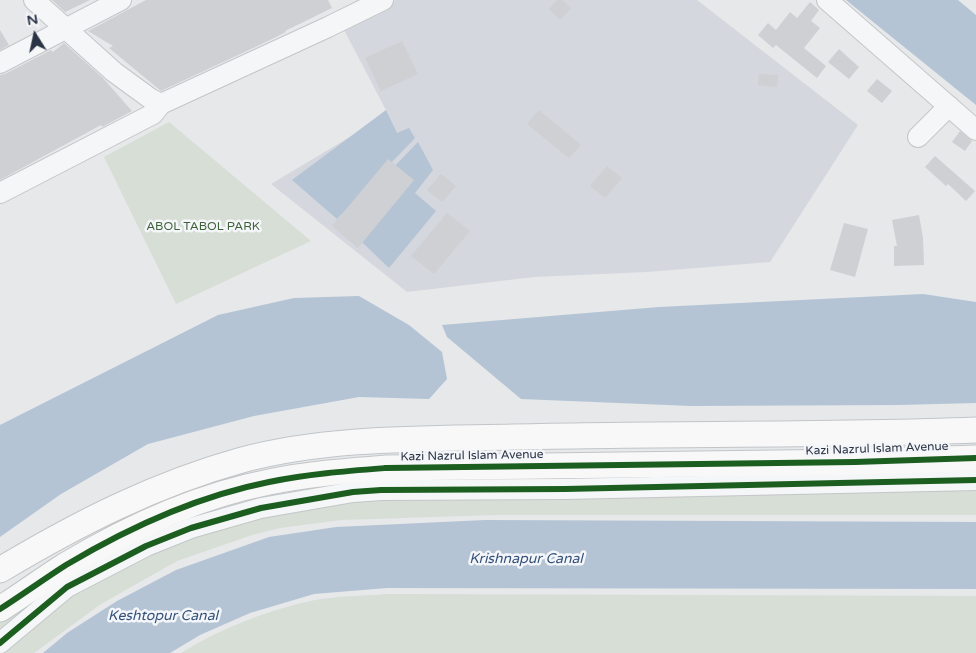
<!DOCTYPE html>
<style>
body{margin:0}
#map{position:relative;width:976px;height:653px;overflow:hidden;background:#e6e8ea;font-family:"Varela Round",sans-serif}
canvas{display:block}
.north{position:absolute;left:10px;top:10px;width:50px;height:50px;-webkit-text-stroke:4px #f4f6f9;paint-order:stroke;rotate:350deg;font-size:14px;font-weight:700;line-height:20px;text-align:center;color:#2b3445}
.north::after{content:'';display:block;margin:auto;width:18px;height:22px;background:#2b3445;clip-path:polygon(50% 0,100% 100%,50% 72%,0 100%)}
</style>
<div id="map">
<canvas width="976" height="653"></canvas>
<div class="north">N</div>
</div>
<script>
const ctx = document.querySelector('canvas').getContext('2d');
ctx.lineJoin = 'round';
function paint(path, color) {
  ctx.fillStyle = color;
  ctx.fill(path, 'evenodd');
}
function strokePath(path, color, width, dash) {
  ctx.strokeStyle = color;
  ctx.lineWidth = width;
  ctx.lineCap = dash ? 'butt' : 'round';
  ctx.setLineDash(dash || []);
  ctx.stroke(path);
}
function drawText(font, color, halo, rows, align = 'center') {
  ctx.font = font + ' "Varela Round",sans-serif';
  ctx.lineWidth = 5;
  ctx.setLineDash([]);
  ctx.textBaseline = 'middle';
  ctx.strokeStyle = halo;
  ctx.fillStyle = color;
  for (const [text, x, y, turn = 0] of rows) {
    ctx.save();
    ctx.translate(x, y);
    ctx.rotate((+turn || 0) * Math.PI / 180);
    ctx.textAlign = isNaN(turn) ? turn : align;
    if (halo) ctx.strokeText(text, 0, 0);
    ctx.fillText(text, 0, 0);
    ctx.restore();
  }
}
paint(new Path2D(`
 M396,0h301l161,125 -88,137 -123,10 -113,5 -127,15 -136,-108 117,-70 -46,-88z`), '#d4d7dd');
paint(new Path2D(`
 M169,122l142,119 -135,63 -72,-147z
 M976,479v36h-481l-154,5 -61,8 -28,7 -75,26 -76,43 -67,49h-34v-30l73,-46 231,-82z
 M387,594l589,2v57h-795c40,-25 87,-43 134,-53 23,-4 49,-4 72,-6z`), '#d6ded6');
paint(new Path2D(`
 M846,0h112l18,15v90z
 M386,110l11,23 12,-5 6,10 -78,81 -45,-39z
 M418,142l15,28 -18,23 21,18 -47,57 -48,-46z
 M923,294l53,8v101l-78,2 -207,1 -170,-7 -74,-62 -5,-12 217,-18z
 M359,296l50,29 33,27 5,27 -18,20 -70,-2 -105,19 -106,28 -87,50 -61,43v-112l218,-110 76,-17z
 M485,520l491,2v67l-589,-1 -73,6 -64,19 -50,22 -30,18h-127l24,-20 50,-32 59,-31 93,-33 67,-10z`), '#b4c4d5');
paint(new Path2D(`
 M52,0h38l-25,12z
 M146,0h182l4,8 -47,23 1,1 -20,10 -105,49 -52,-43 4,-2 -25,-15z
 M557,0h5l9,8 -11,12 -11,-11z
 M810,2l9,8 -8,11 9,7 -16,20 22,18 -9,12 -41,-33 -3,3 -15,-13 10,-12 8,7 14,-18 7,6z
 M0,30l9,15 -9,5z
 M402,41l16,33 -37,17 -16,-33z
 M64,43l39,35 29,33 -30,16 -1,-2 -101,55v-105l5,-1 46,-24 2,2z
 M839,49l20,18 -10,12 -21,-17z
 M759,74l19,1 -1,12 -19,-2z
 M877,79l15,12 -10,12 -15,-12z
 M539,110l42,35 -12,13 -42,-34z
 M960,131l12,10 -7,10 -13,-9z
 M935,156l40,35 -9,10 -18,-17 -2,2 -21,-19z
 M388,159l26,21 -56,68 -26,-22z
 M607,166l15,12 -17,20 -15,-12z
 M441,174l15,12 -14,16 -15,-12z
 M447,213l23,18 -36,43 -23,-18z
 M919,215l4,23 1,27 -30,1v-20h3l-5,-26z
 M844,223l24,6 -13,48 -25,-7z`), '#ced0d3');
const minor = new Path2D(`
 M827,0l149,130
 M0,63l121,-63
 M161,104l167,-77 55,-27
 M918,137l31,-31
 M0,193l153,-79 8,-10 -10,-5 -37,-27 -80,-72
 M0,643l67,-56 79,-41 45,-18 70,-20 92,-16 28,-2 184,-1 411,-9`);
const major = new Path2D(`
 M0,570c77,-46 155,-86 242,-110 85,-23 183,-21 271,-23 154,-4 309,-1 463,-7
 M0,609c22,-14 44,-30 66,-44 62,-37 132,-69 203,-83 38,-8 78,-11 117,-14l469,-6 121,-4`);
strokePath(minor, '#c4c6c8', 22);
strokePath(major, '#c2c5c8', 27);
strokePath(minor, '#f5f6f7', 20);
strokePath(major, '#f8f8f8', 25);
strokePath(new Path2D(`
 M0,609c22,-14 44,-30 66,-44 62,-37 132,-69 203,-83 38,-8 78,-11 117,-14l469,-6 121,-4
 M0,643l67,-56 79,-41 45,-18 70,-20 92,-16 28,-2 184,-1 411,-9`), '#1b5e20', 6);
drawText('12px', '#3f6138', '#f4f6f9', [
 ["ABOL TABOL PARK",203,227]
]);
drawText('12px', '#2b3445', '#f4f6f9', [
 ["Kazi Nazrul Islam Avenue",877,449,-2],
 ["Kazi Nazrul Islam Avenue",472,456,-1]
]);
drawText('italic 14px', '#34527a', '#f4f6f9', [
 ["Krishnapur Canal",526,559],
 ["Keshtopur Canal",163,616]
]);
</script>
